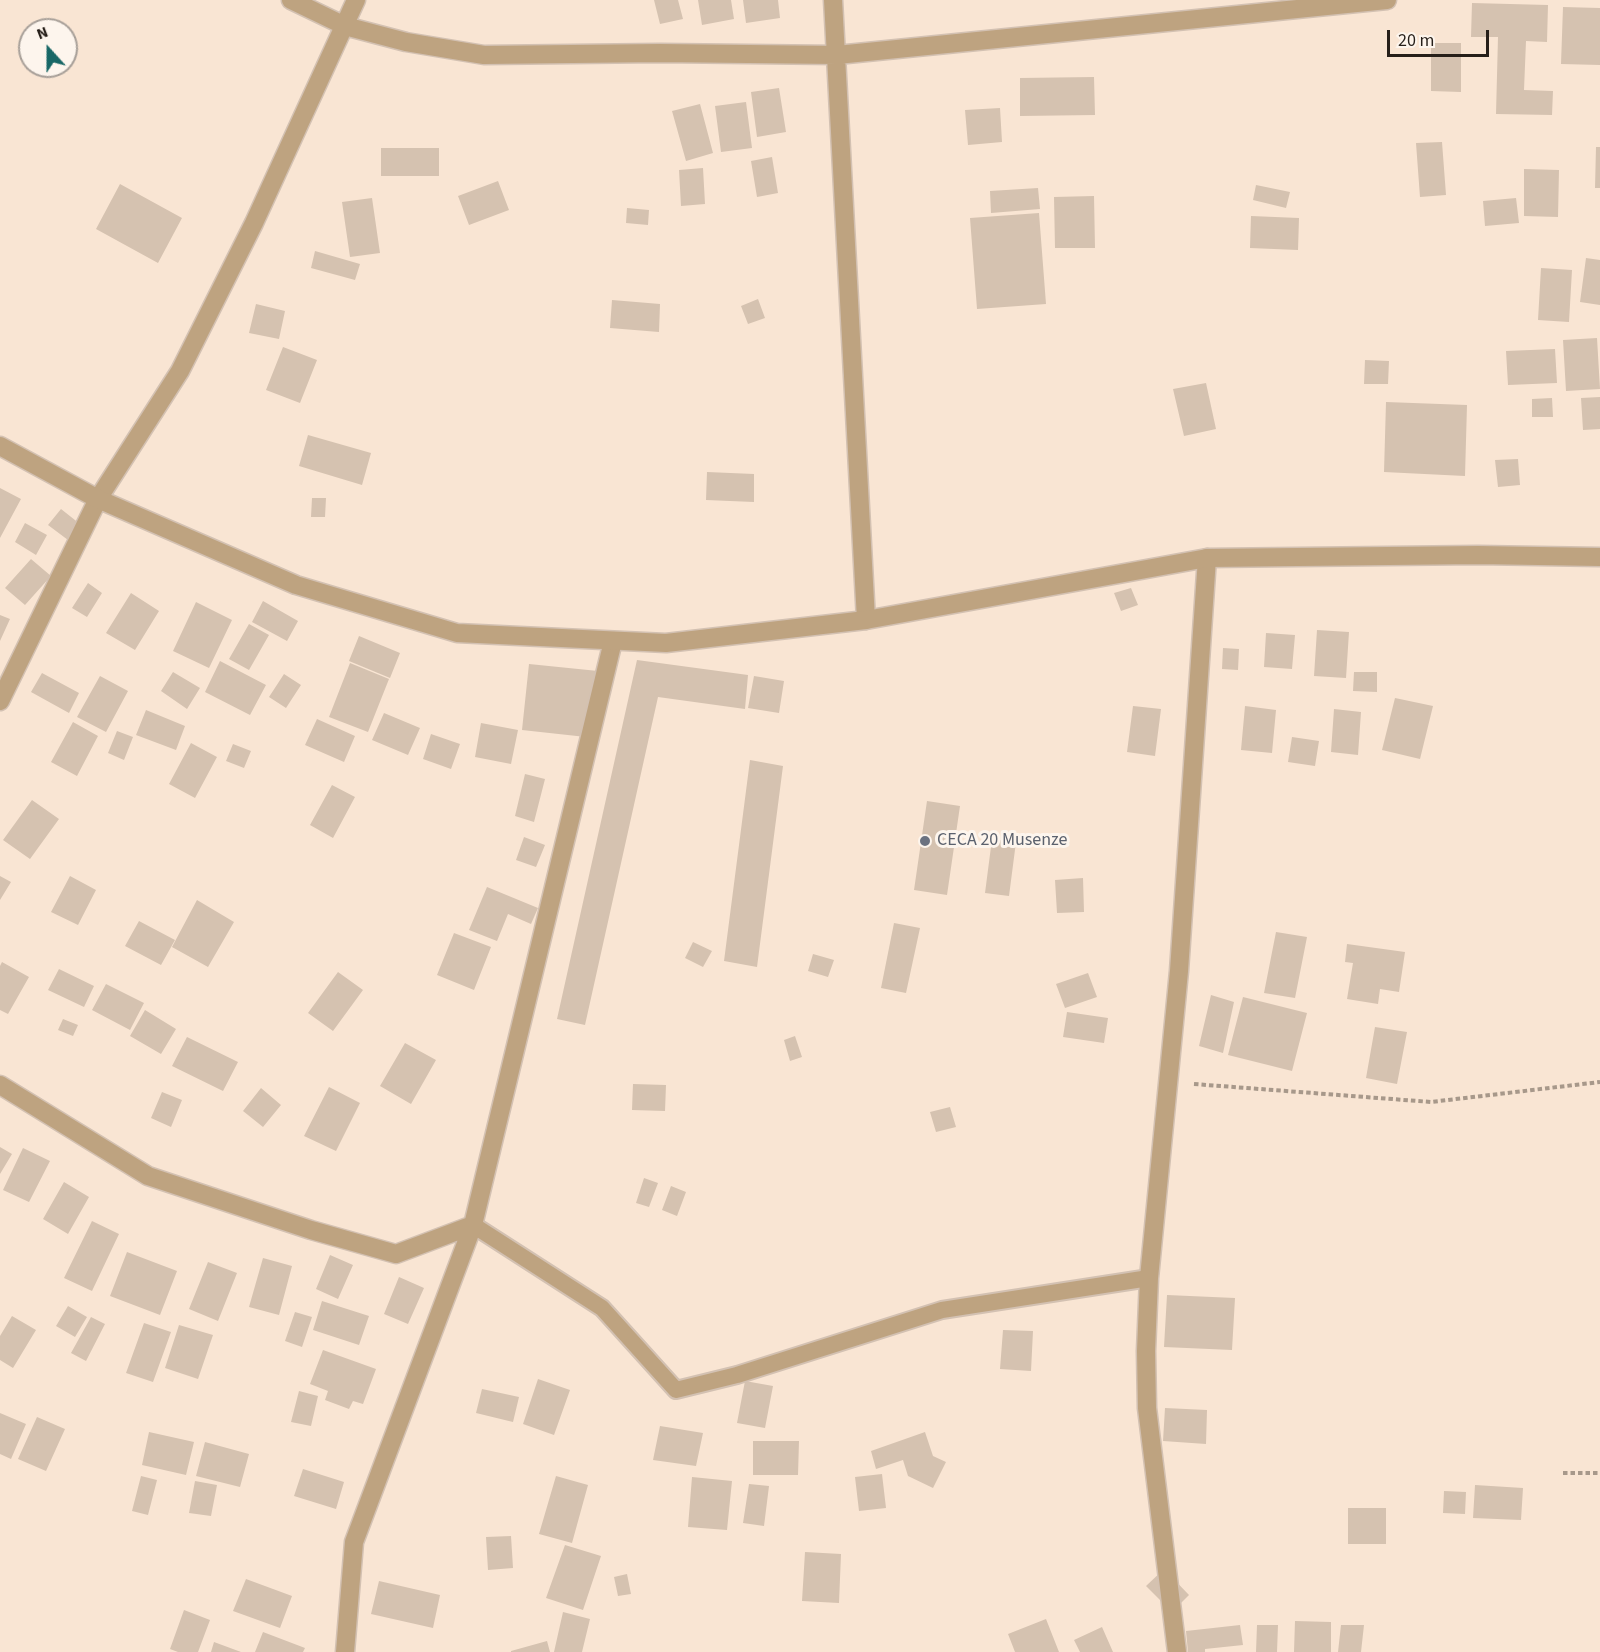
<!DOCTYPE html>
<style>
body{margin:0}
#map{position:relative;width:1600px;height:1652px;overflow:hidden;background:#f9e5d3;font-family:"Source Sans 3",sans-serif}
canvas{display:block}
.north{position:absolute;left:18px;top:18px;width:60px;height:60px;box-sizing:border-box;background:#fdf5ed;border:2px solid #a79f98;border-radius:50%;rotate:339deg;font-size:16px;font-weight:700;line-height:24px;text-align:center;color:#261f19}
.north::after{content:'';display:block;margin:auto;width:21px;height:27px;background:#186766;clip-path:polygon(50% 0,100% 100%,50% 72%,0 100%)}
.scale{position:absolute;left:1387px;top:30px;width:102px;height:27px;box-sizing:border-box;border:3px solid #261f19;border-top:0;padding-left:8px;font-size:18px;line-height:21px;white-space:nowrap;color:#261f19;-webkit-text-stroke:4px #fdf5ed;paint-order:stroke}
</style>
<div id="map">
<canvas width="1600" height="1652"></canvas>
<div class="north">N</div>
<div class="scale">20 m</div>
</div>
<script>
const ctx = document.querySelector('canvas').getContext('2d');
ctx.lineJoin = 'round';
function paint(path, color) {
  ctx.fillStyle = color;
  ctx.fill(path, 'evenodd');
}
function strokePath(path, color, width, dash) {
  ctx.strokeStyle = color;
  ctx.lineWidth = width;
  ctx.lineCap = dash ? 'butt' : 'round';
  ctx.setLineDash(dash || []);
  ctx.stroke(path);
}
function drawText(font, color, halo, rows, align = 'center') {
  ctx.font = font + ' "Source Sans 3",sans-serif';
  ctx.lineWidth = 6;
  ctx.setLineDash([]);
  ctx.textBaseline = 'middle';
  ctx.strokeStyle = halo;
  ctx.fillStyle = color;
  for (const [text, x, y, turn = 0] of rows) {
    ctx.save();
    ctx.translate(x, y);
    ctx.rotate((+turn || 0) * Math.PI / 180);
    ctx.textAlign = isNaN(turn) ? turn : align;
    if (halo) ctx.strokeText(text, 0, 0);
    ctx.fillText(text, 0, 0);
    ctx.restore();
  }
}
paint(new Path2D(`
 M654,0h24l5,19 -23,5z
 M698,0h33l3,19 -32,6z
 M743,0h35l2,18 -34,5z
 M1472,3l76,2 -1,37 -21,-1 -2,49 29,1 -1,24 -56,-1 2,-77h-27z
 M1563,7l37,1v57l-39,-1z
 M1431,43h30v49l-30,-1z
 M1094,77l1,38 -75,1v-38z
 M779,88l7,44 -29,5 -6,-45z
 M746,102l6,46 -31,4 -6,-46z
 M700,104l13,49 -27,8 -14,-50z
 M1000,108l2,34 -34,3 -3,-35z
 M1442,142l4,53 -26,2 -4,-54z
 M1596,147h4v41h-5z
 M381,148h58v28h-58z
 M772,157l6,36 -21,4 -6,-36z
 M703,168l2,36 -24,2 -2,-36z
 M1524,169l35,1 -1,47 -34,-1z
 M498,181l11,29 -40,15 -11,-29z
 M120,184l62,34 -24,45 -62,-34z
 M1256,185l34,7 -4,16 -33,-8z
 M1038,188l2,21 -49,4 -1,-22z
 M1094,196l1,52h-40l-1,-51z
 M372,198l8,55 -30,4 -8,-55z
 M1516,198l3,25 -34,3 -2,-25z
 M627,208l22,2 -1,15 -22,-2z
 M1039,213l7,91 -69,5 -7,-91z
 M1251,216l48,2 -1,32 -48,-2z
 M315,251l45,13 -5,16 -44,-12z
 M1586,258l14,2v45l-20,-3z
 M1541,268l31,2 -3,52 -31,-2z
 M758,299l7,19 -17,6 -7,-18z
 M612,300l48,4 -1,28 -49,-4z
 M256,304l29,7 -6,28 -30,-6z
 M1597,338l3,51 -34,2 -3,-51z
 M283,347l34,13 -17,43 -34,-13z
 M1555,349l2,34 -49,2 -2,-34z
 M1365,360l24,1 -1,23h-24z
 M1206,383l10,46 -32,7 -11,-47z
 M1600,397v32l-17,1 -2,-32z
 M1552,398l1,19h-21v-18z
 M1386,402l81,3 -2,71 -81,-4z
 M308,435l63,18 -9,32 -63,-19z
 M1518,459l2,26 -22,2 -3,-27z
 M707,472l47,2v28l-48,-2z
 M0,488l21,11 -21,39z
 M312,498h14l-1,19h-14z
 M61,509l19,15 -12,16 -20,-15z
 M25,523l22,12 -11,20 -21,-13z
 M31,559l20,17 -26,29 -20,-17z
 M88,583l14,10 -15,24 -15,-9z
 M1131,588l7,17 -17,6 -7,-18z
 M131,593l28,18 -24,39 -29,-17z
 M263,601l35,20 -11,20 -35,-19z
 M196,602l36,18 -23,48 -36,-17z
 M0,615l10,4 -10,22z
 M249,624l20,11 -20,35 -20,-11z
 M1317,630l32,2 -3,46 -32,-2z
 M1266,633l29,2 -3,34 -28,-2z
 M359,636l41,17 -10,25 -41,-17z
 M1223,648l16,1 -1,21 -16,-1z
 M637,660l111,15 -3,34 -87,-12 -73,328 -28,-6z
 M220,661l46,24 -16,30 -45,-23z
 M350,663l39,16 -21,53 -39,-15z
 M529,664l69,7 -12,66 -64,-7z
 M173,672l27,16 -13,21 -26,-18z
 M1354,672h23v20l-24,-1z
 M42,673l37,20 -10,20 -38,-21z
 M284,674l17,11 -15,23 -17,-11z
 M100,676l28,15 -22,41 -29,-15z
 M754,676l30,5 -5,32 -31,-5z
 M1395,698l38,8 -13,53 -38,-9z
 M1133,706l28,3 -6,47 -28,-4z
 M1245,706l31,4 -4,43 -31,-3z
 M1334,709l27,3 -3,43 -27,-3z
 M146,710l39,16 -9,24 -40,-15z
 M384,713l36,15 -12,27 -36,-15z
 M317,719l38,17 -11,26 -39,-17z
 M73,722l25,14 -21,40 -26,-14z
 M481,723l37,7 -7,34 -36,-7z
 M117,731l16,6 -9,23 -16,-7z
 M431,734l29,10 -9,25 -28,-10z
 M1292,737l27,4 -4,25 -27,-4z
 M191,743l26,14 -22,41 -26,-14z
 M233,744l18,7 -7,17 -18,-7z
 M750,760l33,6 -26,201 -33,-6z
 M525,774l20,5 -11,43 -19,-6z
 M332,785l23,12 -22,41 -23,-13z
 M32,800l27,19 -29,40 -27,-19z
 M927,801l33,5 -13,89 -33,-5z
 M524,837l21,8 -9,22 -20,-7z
 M992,839l24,3 -7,54 -24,-3z
 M0,876l11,6 -11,18z
 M70,876l26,14 -18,35 -27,-13z
 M1083,878l1,34 -27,1 -2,-33z
 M487,887l51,21 -7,16 -23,-10 -11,27 -28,-11z
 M197,900l37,22 -26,45 -36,-20z
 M139,921l36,19 -14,25 -36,-19z
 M894,923l26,5 -14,65 -25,-5z
 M1276,932l31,5 -12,61 -31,-5z
 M454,933l37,14 -17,43 -37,-15z
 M693,942l19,9 -9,16 -18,-9z
 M1347,944l58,8 -6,40 -19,-3 -2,15 -31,-5 6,-36 -8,-1z
 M813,954l21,6 -6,17 -20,-6z
 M2,962l27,15 -21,37 -8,-4v-44z
 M59,969l35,17 -10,21 -36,-17z
 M338,972l25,18 -30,41 -25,-18z
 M1088,973l9,24 -32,11 -9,-24z
 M106,984l38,19 -14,27 -38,-20z
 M1211,995l23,7 -11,51 -24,-7z
 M1243,997l64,16 -15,58 -64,-16z
 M145,1010l31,19 -15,25 -31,-18z
 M1067,1012l41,6 -4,25 -41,-6z
 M63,1019l15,6 -5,11 -15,-6z
 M1375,1027l32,5 -10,52 -31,-6z
 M795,1036l7,21 -12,4 -6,-21z
 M187,1037l51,25 -15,29 -51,-25z
 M405,1043l31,17 -25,44 -31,-18z
 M633,1084l33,1 -1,26 -33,-1z
 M329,1087l31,16 -24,48 -32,-15z
 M261,1088l20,17 -18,22 -20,-16z
 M162,1092l20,8 -11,27 -20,-9z
 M950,1107l6,20 -20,5 -6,-20z
 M0,1147l12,7 -12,20z
 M23,1148l27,13 -21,41 -26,-12z
 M644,1178l14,5 -9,24 -13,-4z
 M64,1182l25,15 -21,37 -25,-15z
 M671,1186l15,6 -9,24 -15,-6z
 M92,1221l27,13 -27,57 -28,-13z
 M127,1252l50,19 -17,44 -50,-19z
 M330,1255l23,10 -15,34 -22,-10z
 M263,1258l29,8 -13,49 -30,-8z
 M208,1262l29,11 -19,48 -29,-12z
 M399,1277l25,11 -16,36 -24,-10z
 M1167,1295l68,3 -3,52 -68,-3z
 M322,1301l47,15 -10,29 -46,-15z
 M68,1306l19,11 -12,20 -19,-11z
 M295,1312l17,5 -10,30 -17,-6z
 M12,1316l24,14 -23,38 -13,-8v-24z
 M91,1317l14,7 -19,37 -15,-8z
 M144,1323l27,9 -18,50 -27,-9z
 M179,1325l34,10 -15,44 -33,-11z
 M1003,1330l30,1 -2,40 -31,-2z
 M323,1350l53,19 -13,35 -10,-3 -4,8 -24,-9 3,-9 -18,-7z
 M538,1379l32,11 -16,45 -31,-11z
 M745,1381l28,5 -8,42 -28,-5z
 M482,1389l37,8 -6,25 -37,-9z
 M299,1391l19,5 -7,30 -20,-4z
 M1165,1408l42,2 -1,34 -43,-3z
 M0,1413l26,11 -15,35 -11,-5z
 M37,1417l28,12 -19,42 -28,-12z
 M660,1426l43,7 -7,33 -43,-6z
 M149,1432l45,10 -8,33 -44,-10z
 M925,1432l8,24 13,6 -13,26 -25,-12 -5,-16 -27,9 -5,-18z
 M753,1441h46l-1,34h-45z
 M205,1442l44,12 -9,33 -44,-11z
 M303,1469l41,13 -8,27 -42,-13z
 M882,1474l4,34 -27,3 -4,-34z
 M141,1476l16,4 -9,35 -16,-4z
 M556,1476l32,9 -16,58 -33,-9z
 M692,1477l40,4 -5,49 -39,-3z
 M195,1481l22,4 -6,31 -22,-3z
 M749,1484l20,2 -5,40 -21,-3z
 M1475,1485l48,3 -2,32 -48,-2z
 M1444,1491l22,1 -1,22 -22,-1z
 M1348,1508h38v36h-38z
 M511,1536l2,32 -25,2 -2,-33z
 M565,1545l36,11 -18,54 -37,-12z
 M805,1552l36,2 -2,49 -37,-2z
 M1164,1569l25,26 -17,17 -26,-26z
 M627,1574l4,20 -13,2 -4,-19z
 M246,1579l46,17 -12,32 -47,-17z
 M379,1581l61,14 -7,33 -62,-14z
 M184,1610l26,10 -12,32h-20l-8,-3z
 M563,1612l27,7 -8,33h-28z
 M1046,1619l13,33h-44l-7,-18z
 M1295,1621l36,1v30h-37z
 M1240,1625l3,20 -38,4v3h-17l-2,-21z
 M1257,1625h21l-1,27h-21z
 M1341,1625h23l-3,27h-23z
 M1102,1627l11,25h-33l-6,-12z
 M263,1632l42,16 -2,4h-48z
 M547,1641l3,11h-39v-1z
 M214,1642l27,10h-30z`), '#d5c2b0');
const service = new Path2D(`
 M473,1225l129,83 74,82 61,-15 205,-65 207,-32`);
const minor = new Path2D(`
 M291,0l54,26 61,16 78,13 176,-2 177,2 550,-55
 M833,0l33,620
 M0,701l98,-202 82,-128 74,-148 102,-223
 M0,1085l148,91 163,54 85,24 77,-29
 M345,1652l9,-110 119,-317 140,-584
 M1177,1652l-30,-244 -1,-57 3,-73 30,-307 28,-413`);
const tertiary = new Path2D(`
 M0,446l98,53 198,86 161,48 209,10 200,-23 341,-62 271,-3 122,2`);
strokePath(service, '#d3c1b2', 20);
strokePath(minor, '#d3c1b2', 21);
strokePath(tertiary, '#d3c1b2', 21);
strokePath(new Path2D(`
 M1194,1084l237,18 169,-20
 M1563,1473h37`), '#a7988a', 4, [4.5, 3]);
strokePath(service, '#bea380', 16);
strokePath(minor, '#bea380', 18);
strokePath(tertiary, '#bea380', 18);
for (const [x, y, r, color] of [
 [925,841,6,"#6b7280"]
]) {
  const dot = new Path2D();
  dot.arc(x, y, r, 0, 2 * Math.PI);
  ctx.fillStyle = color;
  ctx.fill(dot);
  strokePath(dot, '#fdf5ed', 2);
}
drawText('18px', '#5b616d', '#fdf5ed', [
 ["CECA 20 Musenze",937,841]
], 'left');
</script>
